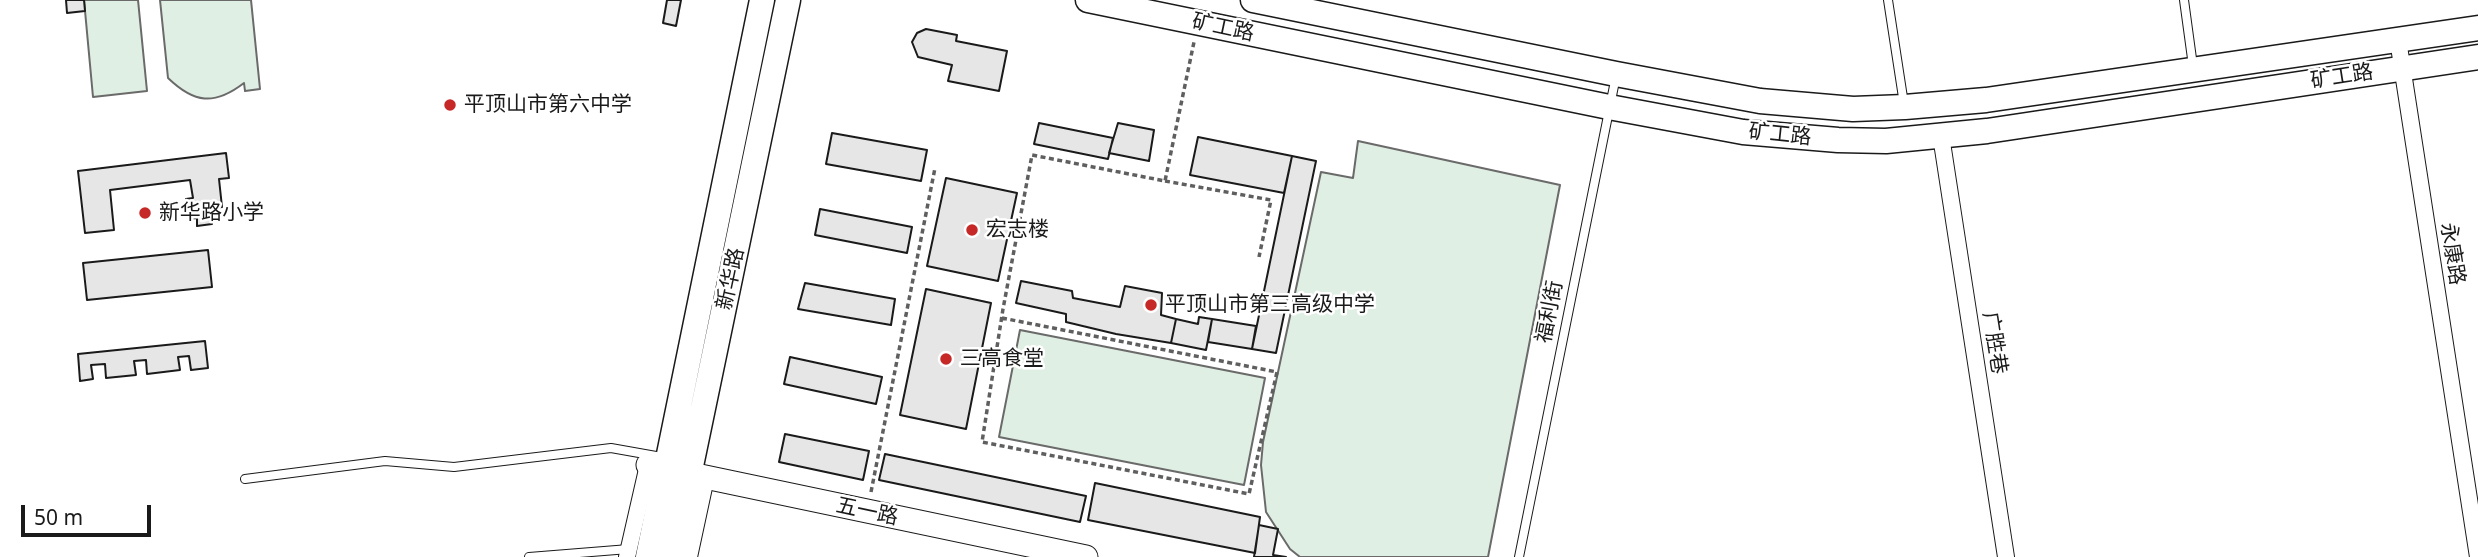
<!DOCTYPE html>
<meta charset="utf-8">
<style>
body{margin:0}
#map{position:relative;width:2478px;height:557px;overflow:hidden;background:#fff;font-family:"Noto Sans",sans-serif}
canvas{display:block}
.scale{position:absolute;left:21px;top:505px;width:130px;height:32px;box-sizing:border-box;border:4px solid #1a1a1a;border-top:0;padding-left:9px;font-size:21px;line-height:24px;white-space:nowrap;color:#1a1a1a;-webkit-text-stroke:5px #fff;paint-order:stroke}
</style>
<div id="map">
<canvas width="2478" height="557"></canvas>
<div class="scale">50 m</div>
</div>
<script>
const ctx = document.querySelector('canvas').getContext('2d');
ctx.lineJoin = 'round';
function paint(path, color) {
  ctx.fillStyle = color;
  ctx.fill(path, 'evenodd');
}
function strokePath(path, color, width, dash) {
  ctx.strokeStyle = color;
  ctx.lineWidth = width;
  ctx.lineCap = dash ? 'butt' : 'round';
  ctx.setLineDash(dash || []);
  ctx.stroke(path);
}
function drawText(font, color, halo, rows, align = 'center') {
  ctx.font = font + ' "Noto Sans","Noto Sans SC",sans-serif';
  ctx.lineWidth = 5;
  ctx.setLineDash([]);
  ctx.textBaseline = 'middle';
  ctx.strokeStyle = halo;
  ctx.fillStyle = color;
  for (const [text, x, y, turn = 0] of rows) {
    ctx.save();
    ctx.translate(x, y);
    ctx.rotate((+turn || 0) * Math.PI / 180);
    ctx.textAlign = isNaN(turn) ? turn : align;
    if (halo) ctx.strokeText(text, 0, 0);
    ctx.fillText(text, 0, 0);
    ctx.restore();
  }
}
const green = new Path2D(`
 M84,0h54l9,91 -54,6z
 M160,0h91l9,89 -15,2 -1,-8c-30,23 -50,20 -76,-5z
 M1358,141l202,44 -72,372h-188l-10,-8 -24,-37 -5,-47 2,-23 58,-270 32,6z
 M1020,330l245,48 -21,107 -245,-48z`);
paint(green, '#e0efe3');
strokePath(green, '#6a6a6a', 2);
const building = new Path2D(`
 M66,0h18l1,11 -18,2z
 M667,0h14l-5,26 -13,-3z
 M926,29l31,6 -1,6 51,10 -8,40 -51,-10 4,-16 -34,-8 -6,-15 5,-9z
 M1039,123l74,15 -5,21 -74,-15z
 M1118,123l36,7 -5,31 -40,-8z
 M832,133l95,17 -6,31 -95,-17z
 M1198,137l94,19 -8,37 -94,-18z
 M226,153l3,25 -10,1 3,28 -9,1 -1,16 -15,2v-8l-9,1 -2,-20 7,-1 -3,-18 -80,10 4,40 -29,3 -7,-62z
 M1292,156l24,5 -40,192 -24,-4z
 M946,178l71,15 -19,88 -71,-15z
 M820,209l92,18 -5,26 -92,-18z
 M208,250l4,37 -125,13 -4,-37z
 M1021,281l51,10 1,7 47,9 5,-21 37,7 -1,22 15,4 -5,24 -55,-9 -50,-12v-8l-50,-11z
 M805,283l90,16 -4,26 -93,-16z
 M926,289l65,14 -25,126 -66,-14z
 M1199,317l13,2 -6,31 -35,-7 5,-24 22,5z
 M1212,319l44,7 -4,23 -44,-7z
 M205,341l3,27 -17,2 -2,-14 -11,1 2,13 -33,4 -1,-14 -12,1 2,14 -30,3 -1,-14 -14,1 2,14 -13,2 -2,-27z
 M790,357l92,20 -6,27 -92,-20z
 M785,434l84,17 -6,29 -84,-18z
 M885,454l201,42 -6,26 -201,-42z
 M1095,483l165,34 -5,36 -167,-33z
 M1259,525l19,4 -5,26 13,2h-32z`);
paint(building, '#e6e6e6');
strokePath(building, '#1a1a1a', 2);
const lane = new Path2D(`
 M1888,0l16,104
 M2184,0l9,66
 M245,479l140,-18 69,6 157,-19 45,8
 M529,557l100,-8
 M1519,557l97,-481`);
const street = new Path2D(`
 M2398,40l80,517
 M1941,136l65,421
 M627,557l21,-92
 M689,557l17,-79`);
const secondary = new Path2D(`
 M648,465l438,92`);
const primary = new Path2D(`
 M1088,0l521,107 134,25 95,8 48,1 101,-10 491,-74
 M1253,0l363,74 144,27 93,8 52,-2 81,-7 492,-72
 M648,557l114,-557
 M672,557l116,-557`);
strokePath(lane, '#1a1a1a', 10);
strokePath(street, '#1a1a1a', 18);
strokePath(secondary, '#1a1a1a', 25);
strokePath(primary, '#1a1a1a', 27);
strokePath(new Path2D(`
 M1165,181l106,19 -12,57
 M1002,318l275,54 -28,122 -267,-52 21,-133 29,-154 133,26 29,-139
 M871,492l64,-324`), '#5f5f5f', 3.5, [5, 3.5]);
strokePath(lane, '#fff', 8);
strokePath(street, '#fff', 16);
strokePath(secondary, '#fff', 23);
strokePath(primary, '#fff', 24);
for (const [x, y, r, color] of [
 [450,105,7,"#c62828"],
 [145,213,7,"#c62828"],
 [972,230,7,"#c62828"],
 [1151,305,7,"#c62828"],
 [946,359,7,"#c62828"]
]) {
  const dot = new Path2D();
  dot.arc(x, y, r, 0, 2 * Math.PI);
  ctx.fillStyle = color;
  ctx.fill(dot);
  strokePath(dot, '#fff', 2.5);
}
drawText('21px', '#1a1a1a', '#fff', [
 ["矿工路",1223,28,12],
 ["矿工路",2342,77,-9],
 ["矿工路",1780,135,6],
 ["永康路",2452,254,81],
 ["新华路",731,279,-78],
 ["福利街",1550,312,-79],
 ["广胜巷",1994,343,81],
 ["五一路",867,512,12]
]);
drawText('21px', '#1a1a1a', '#fff', [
 ["平顶山市第六中学",464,105],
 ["新华路小学",159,213],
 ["宏志楼",986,230],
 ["平顶山市第三高级中学",1165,305],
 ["三高食堂",960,359]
], 'left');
</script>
